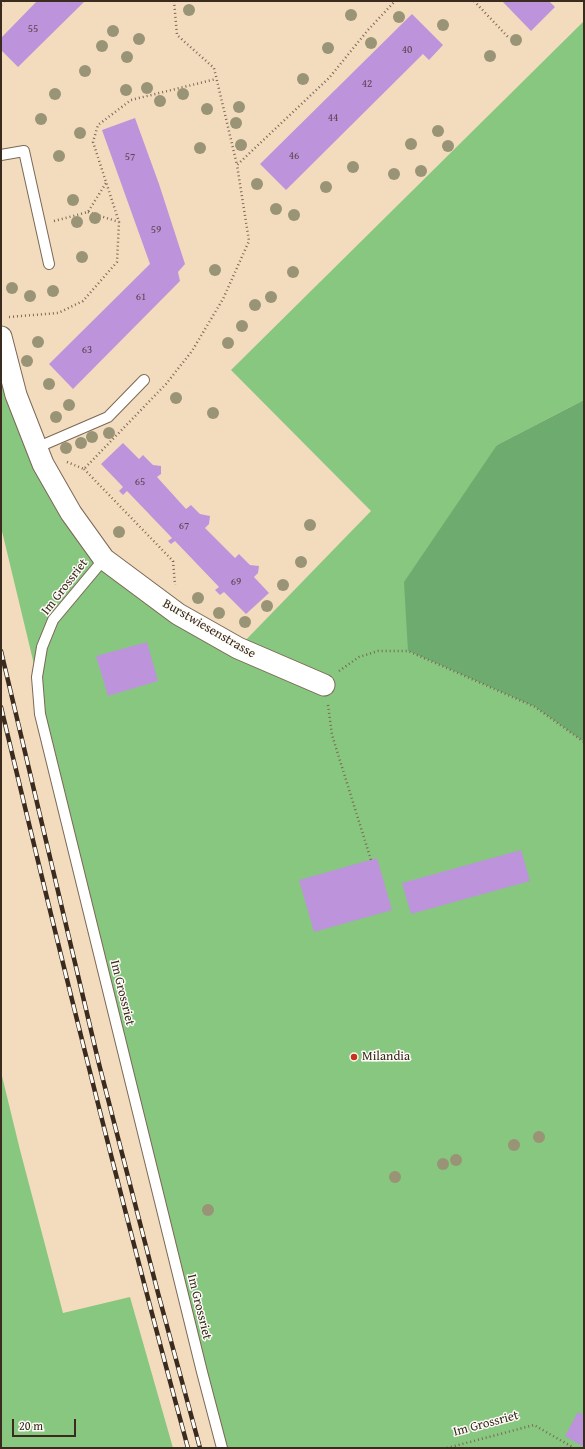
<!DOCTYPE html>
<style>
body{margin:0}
#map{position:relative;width:585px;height:1449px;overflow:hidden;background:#f3dcbd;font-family:"Gentium Book Plus",serif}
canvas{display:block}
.frame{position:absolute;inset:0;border:2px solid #3b2a1e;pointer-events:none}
.scale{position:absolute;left:12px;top:1419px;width:64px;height:18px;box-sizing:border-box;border:2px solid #3b2a1e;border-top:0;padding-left:5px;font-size:12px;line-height:14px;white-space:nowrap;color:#3b2a1e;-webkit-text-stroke:3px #fdfcf7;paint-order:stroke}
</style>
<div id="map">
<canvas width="585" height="1449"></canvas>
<div class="frame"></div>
<div class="scale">20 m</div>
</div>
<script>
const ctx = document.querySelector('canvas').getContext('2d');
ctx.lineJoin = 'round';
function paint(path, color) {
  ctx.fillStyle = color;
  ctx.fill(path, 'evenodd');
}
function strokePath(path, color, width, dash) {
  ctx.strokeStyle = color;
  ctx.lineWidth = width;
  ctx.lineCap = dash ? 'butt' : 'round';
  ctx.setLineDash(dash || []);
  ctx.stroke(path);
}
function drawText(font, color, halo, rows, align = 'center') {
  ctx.font = font + ' "Gentium Book Plus",serif';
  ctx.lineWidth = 3;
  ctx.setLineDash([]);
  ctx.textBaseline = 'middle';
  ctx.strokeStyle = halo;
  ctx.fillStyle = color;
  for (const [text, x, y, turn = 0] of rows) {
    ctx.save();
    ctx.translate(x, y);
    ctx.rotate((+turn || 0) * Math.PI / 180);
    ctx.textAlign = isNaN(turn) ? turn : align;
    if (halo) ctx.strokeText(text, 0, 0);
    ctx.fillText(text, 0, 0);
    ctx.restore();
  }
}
paint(new Path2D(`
 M584,21v379l-87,45 -89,206 127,56 49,35v706h-362l-182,-734 -3,-37 -36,-150v-190l15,58 88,164 134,89 133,-137 -140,-141z
 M1,1072l19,78 43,163 67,-16 43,151h-172z`), '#87c77f');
paint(new Path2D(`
 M584,400v342l-49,-35 -127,-56 -4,-69 93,-137z`), '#6dac6e');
paint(new Path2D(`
 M37,1h48l-67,66 -17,-17v-12z
 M502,1h47l6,6 -24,24z
 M412,14l31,31 -14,15 -6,-6 -137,136 -26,-26z
 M135,118l24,66 26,80 -7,8 2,9 -107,108 -24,-25 101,-100 -48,-134z
 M123,443l16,16 4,-4 10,10 8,1v8l-4,3 29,32 5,-4 9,9 10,2 -1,8 -4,4 30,30 4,-4 11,11 9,1 -1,7 -4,4 15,16 -23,21 -22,-22 -4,3 -5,-5 4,-3 -44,-46 -4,3 -3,-3 4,-3 -45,-47 -4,4 -4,-4 4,-4 -22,-23z
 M147,642l11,39 -50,15 -12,-40z
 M521,850l9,31 -119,33 -9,-31z
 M377,858l15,52 -78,22 -15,-52z
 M578,1412l6,3v32l-19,-11z`), '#bd94db');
const lane = new Path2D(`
 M1,155l23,-4 25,113
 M36,448l72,-31 36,-37
 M104,559l-51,61 -11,27 -5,30 3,37 162,658 20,76`);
const street = new Path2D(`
 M1,337l15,58 27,69 28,49 33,46 74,55 60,34 86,37`);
strokePath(lane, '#7b6856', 12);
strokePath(street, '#7b6856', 23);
strokePath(new Path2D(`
 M174,1l3,34 37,33 23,97 92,-87 39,-48 27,-29
 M474,1l34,36
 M1,5l3,-4
 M88,212l31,10
 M54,221l34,-9 18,-29
 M9,317l49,-4 25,-12 34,-39 2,-40 -26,-80 5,-17 33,-25 85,-21
 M67,462l17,7 82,-85 26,-33 31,-52 26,-58 -12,-76
 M84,469l89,92 2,24
 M339,671l20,-14 19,-6h30l127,56 49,35
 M328,705l4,30 39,125
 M447,1448l87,-23 40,23`), '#7b6856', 2.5, [1, 3]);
strokePath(lane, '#fff', 10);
strokePath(street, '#fff', 21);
const rail = new Path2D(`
 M1,651l98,413 59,229 42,155
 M1,707c59,248 120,495 187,741`);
strokePath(rail, '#3b2a1e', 4.5);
strokePath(rail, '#fdfcf7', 3, [9]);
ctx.fillStyle = '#9a9476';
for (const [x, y] of [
 [189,10],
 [351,15],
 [399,17],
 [443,25],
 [113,31],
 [139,39],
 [516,40],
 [371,43],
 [102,46],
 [328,48],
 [490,56],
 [127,57],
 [85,71],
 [303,79],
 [147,88],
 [126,90],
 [55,94],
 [183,94],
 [160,101],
 [239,107],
 [207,109],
 [41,119],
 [236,123],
 [438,131],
 [80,133],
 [411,144],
 [241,145],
 [448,146],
 [200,148],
 [59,156],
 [353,167],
 [421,171],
 [394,174],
 [257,184],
 [326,187],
 [73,200],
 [276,209],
 [294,215],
 [95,218],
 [77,222],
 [82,257],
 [215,270],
 [293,272],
 [12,288],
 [53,291],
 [30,296],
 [271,297],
 [255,305],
 [242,326],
 [38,342],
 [228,343],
 [27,361],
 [49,384],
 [176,398],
 [69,405],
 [213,413],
 [56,417],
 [109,433],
 [92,437],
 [81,443],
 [66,448],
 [310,525],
 [119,532],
 [301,562],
 [283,585],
 [198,598],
 [267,606],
 [219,613],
 [245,622],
 [539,1137],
 [514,1145],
 [456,1160],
 [443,1164],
 [395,1177],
 [208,1210]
]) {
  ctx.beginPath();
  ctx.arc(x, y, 6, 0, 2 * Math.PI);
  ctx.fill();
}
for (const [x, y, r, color] of [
 [354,1057,4,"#c8321e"]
]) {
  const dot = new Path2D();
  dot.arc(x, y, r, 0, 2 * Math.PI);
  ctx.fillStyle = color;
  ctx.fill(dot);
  strokePath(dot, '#fdfcf7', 1.5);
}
drawText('11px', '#5c444d', null, [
 ["55",33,29],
 ["40",407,50],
 ["42",367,84],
 ["44",333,118],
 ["46",294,156],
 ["57",130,157],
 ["59",156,230],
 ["61",141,297],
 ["63",87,350],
 ["65",140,482],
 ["67",184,526],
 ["69",236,582]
]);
drawText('13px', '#3b2a1e', '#fdfcf7', [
 ["Im Grossriet",65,587,-52],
 ["Burstwiesenstrasse",209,629,30],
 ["Im Grossriet",122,993,76],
 ["Im Grossriet",199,1307,76],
 ["Im Grossriet",486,1424,-15]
]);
drawText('13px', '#3b2a1e', '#fdfcf7', [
 ["Milandia",362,1057]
], 'left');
</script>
